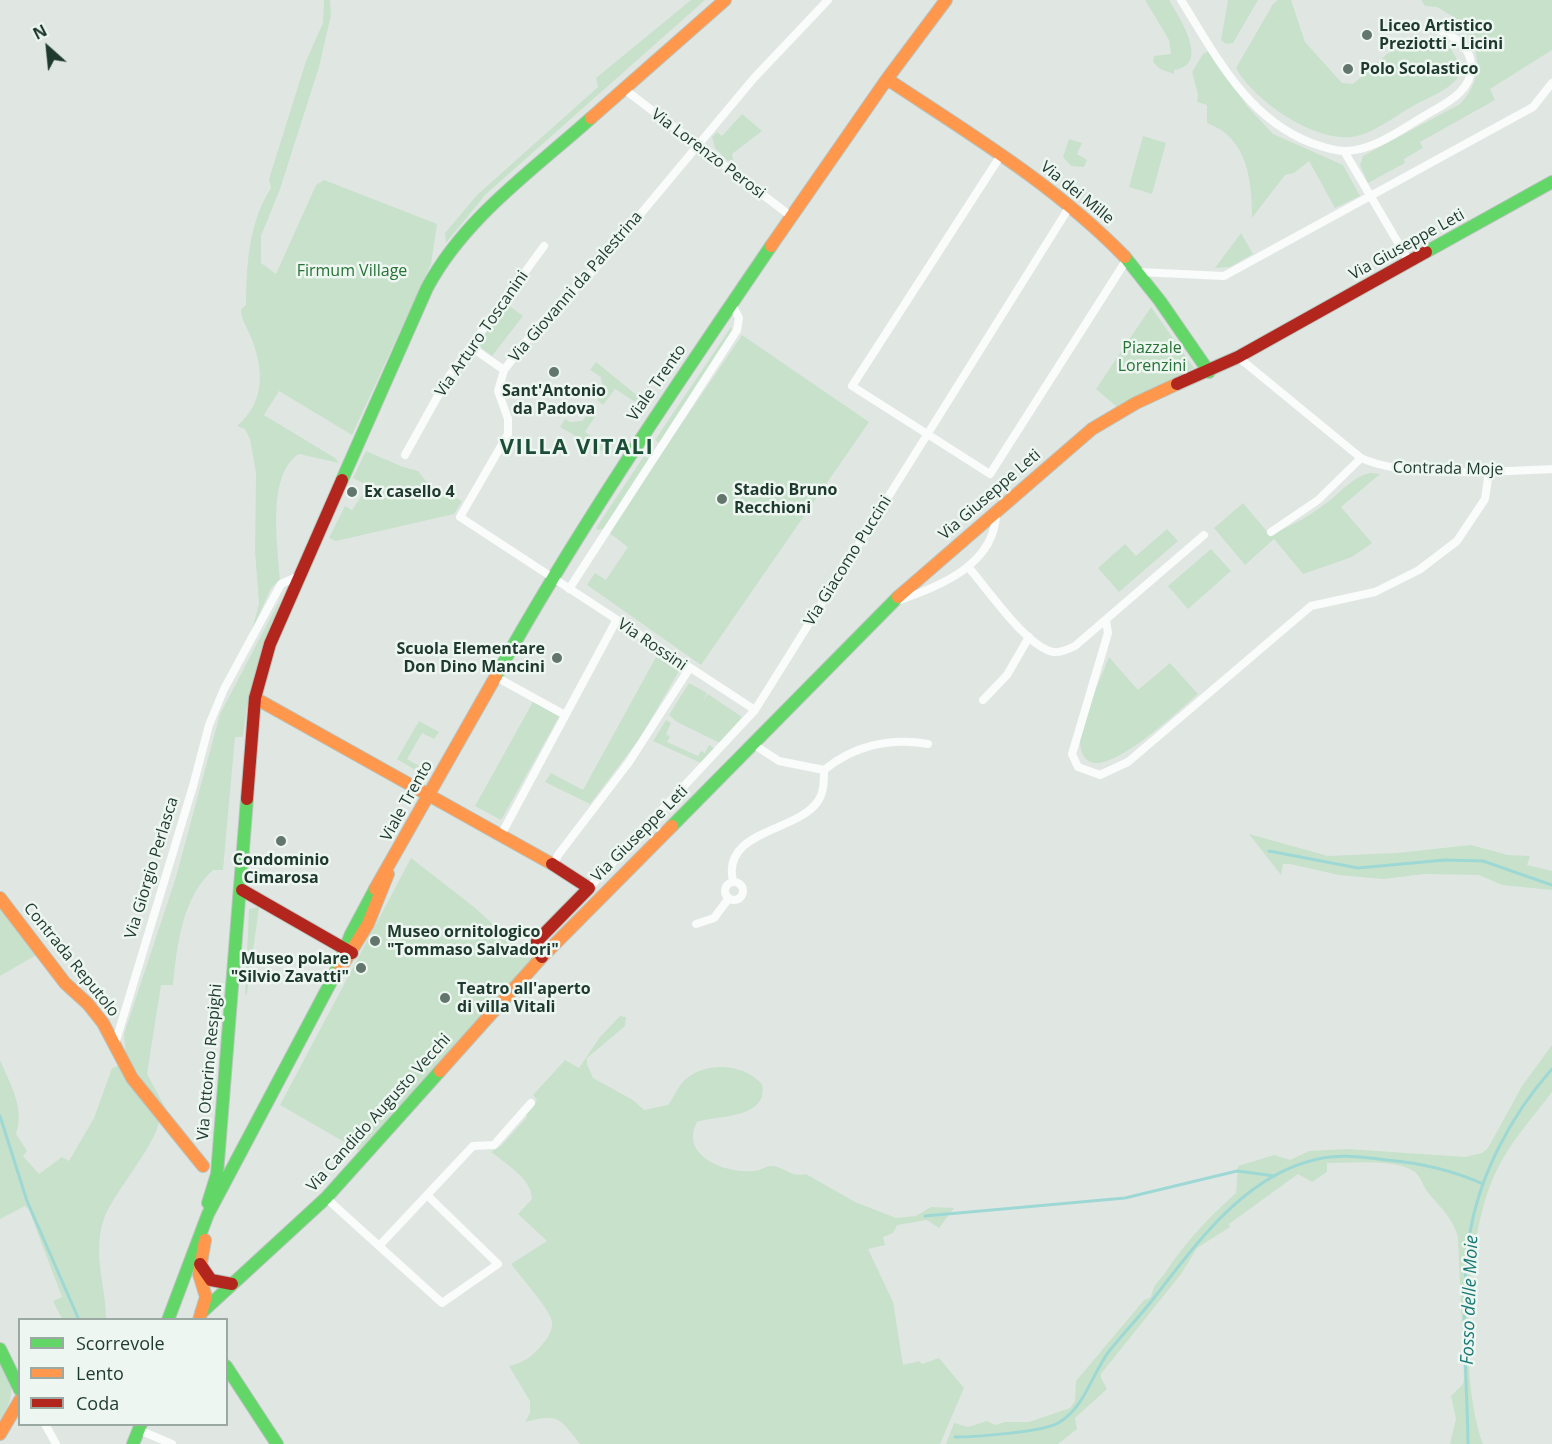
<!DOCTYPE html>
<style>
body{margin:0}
#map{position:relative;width:1552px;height:1444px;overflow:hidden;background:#e0e7e3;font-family:"Open Sans",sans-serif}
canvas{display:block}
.legend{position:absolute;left:18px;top:1318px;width:210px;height:108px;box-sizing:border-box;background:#edf6f0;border:2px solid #9aaaa2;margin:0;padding:8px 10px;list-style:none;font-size:18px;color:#1e392d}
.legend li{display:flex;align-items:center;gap:12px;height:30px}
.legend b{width:30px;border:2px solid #9aaaa2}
.north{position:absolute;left:18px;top:18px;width:60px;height:60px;-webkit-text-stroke:4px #edf6f0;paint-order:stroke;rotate:333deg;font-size:16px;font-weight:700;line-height:24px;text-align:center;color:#1e392d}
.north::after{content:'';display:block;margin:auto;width:21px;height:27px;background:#1e392d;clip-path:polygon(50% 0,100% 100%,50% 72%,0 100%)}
</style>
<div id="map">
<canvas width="1552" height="1444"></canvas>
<ul class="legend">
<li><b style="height:8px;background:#63d668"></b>Scorrevole</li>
<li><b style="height:8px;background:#ff974d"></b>Lento</li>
<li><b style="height:8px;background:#b3261e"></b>Coda</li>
</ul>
<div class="north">N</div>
</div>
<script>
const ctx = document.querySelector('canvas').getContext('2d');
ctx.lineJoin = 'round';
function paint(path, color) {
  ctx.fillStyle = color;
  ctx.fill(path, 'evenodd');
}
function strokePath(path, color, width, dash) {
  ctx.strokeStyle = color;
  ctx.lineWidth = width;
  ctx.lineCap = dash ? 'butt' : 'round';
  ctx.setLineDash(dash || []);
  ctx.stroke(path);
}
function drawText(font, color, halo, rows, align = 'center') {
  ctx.font = font + ' "Open Sans",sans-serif';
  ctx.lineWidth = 5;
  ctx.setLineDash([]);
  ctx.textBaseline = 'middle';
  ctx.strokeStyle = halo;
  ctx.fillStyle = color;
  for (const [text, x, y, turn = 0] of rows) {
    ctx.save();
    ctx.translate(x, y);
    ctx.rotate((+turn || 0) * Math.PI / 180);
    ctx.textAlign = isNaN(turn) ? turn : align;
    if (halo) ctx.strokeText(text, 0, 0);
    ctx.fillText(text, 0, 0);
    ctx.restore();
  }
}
paint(new Path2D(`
 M324,0h6l1,15 -12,52 -39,122 -19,47v27l15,11 40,-89 8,-5 113,44 -6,40 -79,171 -73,-44 -15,24 71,43 4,5 -40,-9c-33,20 -21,92 -19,126l-9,8 -20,45 8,-29 -4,-53 1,-78 -6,-34 -5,-10 -8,-3c29,-25 27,-58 13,-91 -4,-10 -9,-15 -9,-26l5,-4c0,-39 3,-84 25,-117l-2,-9 37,-118 17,-38z
 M691,0h14l-219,194 -40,49 -1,-10 32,-38 121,-108 -2,-9z
 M1145,0h24c9,16 43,65 5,70v4l-14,-5 -7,-7 1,-6 17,-2 -2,-14z
 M1228,0h30l-25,43 -7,1 -5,-4z
 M1278,0h13l14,42 37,41 11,1 34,-30 18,-10 18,3 20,-4 6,3 11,18 -1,12c-10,15 -31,21 -46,30 -17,9 -37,26 -56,30 -40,9 -103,-35 -121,-68l37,-64z
 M1421,0h131v50l-62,39 5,11 -75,42 3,6 -19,11 1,4 -37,20 -8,-18 3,-9 97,-52c14,-14 21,-34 15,-54 -3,-9 -7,-13 -5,-23l-33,-20 -12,-1z
 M1209,51l38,55 26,28 70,31 17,31 -25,12 -26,-47 -15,12 -9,2 -33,43c0,-37 -4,-80 -45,-95v-18l-10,-3 1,-7 -6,-23 11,-18z
 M742,114l20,17 -30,23 1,6 -5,1 -13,-13 -3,-11 5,-5 5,4z
 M1143,136l23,7 -14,51 -23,-7z
 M1069,139l13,4 -5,11 10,6 -3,7 -13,-1 -8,-9z
 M1241,233l12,21 -23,13 -15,1z
 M507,304l16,12 -31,40 -16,-12z
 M1151,307l43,61 -77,39 -21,-18z
 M731,327l2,5 -72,112 -6,-4z
 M742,335l127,87 -168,243 -114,-80 8,-12 11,7 22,-33 -20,-15z
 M596,362l43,35 -4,5 -20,-13 -12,16 -6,-5 6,-10 -2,-13 -11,-7z
 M590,411l6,4 -11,17 21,14 -4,5 -42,-24 5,-8 5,3 12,-1z
 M366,451l37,16 15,4 8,10 36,20 -8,13 -118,27 -7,-3 16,-32 7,4 16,-24 -15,-8z
 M644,456l6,4 -44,68 -8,2 -2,-2z
 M1371,473l9,1 -39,33 31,36 -20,14 -49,17 -29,-35 -29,26 -31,-37 29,-25 27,32c18,-8 35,-16 51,-28 17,-11 31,-31 50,-34z
 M1167,529l11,12 -59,51 -21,-24 27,-24 11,12z
 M1211,549l20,22 -43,38 -20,-23z
 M283,594l-22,58 -14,53 -4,32h-8l-12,133h-10c-31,28 -36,75 -40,115h-12l-14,89 26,48 -47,-65 -2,-23 52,-157 44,-163z
 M656,657l23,14 -39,67 -50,66 -45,-22 6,-9 32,17z
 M1109,657l29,33 32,-27 28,31c-17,14 -94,89 -113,64 -4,-5 -5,-12 -5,-18 3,-25 20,-59 29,-83z
 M689,683l18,10 -4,9 5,-8 34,23 -22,26 -43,-21 -8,-7z
 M534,700l26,15 -59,105 -26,-14z
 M666,720l5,3 -5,11 4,3 -3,5 31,14 3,-5 4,2 4,-8 6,4 -12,15 -50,-23z
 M419,721l20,11 -5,7 -12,-6 -15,26 12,7 -2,5 -20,-12z
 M1249,834l79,22 69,-3 74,-8 37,10 22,1 -3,9 25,6v19l-50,-5 -23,-10 -54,-1 -42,5 -44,-4 -49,-11h-7l-2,11z
 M411,858l63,49 59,53 -173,191 -80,-46z
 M0,905l36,50 -36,21z
 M259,907l-12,87 -2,1 4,-86z
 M620,1016l6,1 -1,9 -38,32v6l6,14 40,22 11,10 24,-5c7,-9 10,-20 19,-27 21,-17 57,-14 75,6 7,35 -44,31 -65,38 -18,34 29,52 57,49 6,0 11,-5 18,-5 14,1 18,12 34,8l49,28 41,16 20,-2 15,-9 23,1 -15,20 -12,-8 -30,5 -4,8 -10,4 2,8 -17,4 25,53 10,63 16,-4 3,3 17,-6 25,30 -24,56h-360c-21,-27 -22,-31 -55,-22l5,-9v-12l-21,-35c14,-3 21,-8 31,-19 6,-7 13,-15 12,-25 -2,-13 -32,-46 -41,-58l36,-23 -29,-27 14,-15c0,-20 -27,-36 -41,-47l10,-6 26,-29 -1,-3 11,-14 -4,-5 32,-35 14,8 21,-31z
 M1552,1045v47c-21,28 -43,51 -57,82 -30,63 -36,205 -12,270h-33l6,-25 -5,-23 12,-12 1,-5 -6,-142c-5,-18 -16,-28 -28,-42 -7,-7 -8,-17 -15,-23 -18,-14 -66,-9 -88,-9v9l-15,10 -14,-8 -69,50 1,3 -33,21 -16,26 -80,100v4l6,11 -32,29 2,11 -19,15h-112l8,-21 14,4 19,-6 8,4 10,-3h24l41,-14 5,-7 1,-20 68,-81 7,-3c4,-17 8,-14 16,-27 20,-30 42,-53 69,-77l2,-27 36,-11 16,5 19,-9 39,-2 117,8 17,-4 6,-5 34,-62z
 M0,1060c10,24 25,48 16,74l11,17 -4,5 16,18 23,-17 7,4 25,-43 18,-50 6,-2 41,53c1,21 -46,74 -55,100 -12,35 2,66 2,100h-44l-9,-18 9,-4 -33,-87 -4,-4 -25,13z
 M0,1356c12,28 18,36 0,64z`), '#c8e1cb');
strokePath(new Path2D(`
 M1269,851l89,17 87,-8 38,1 69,24
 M0,1116l27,85 52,119
 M925,1216l200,-18 112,-27 38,5
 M955,1437c19,0 88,-5 103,-14 27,-15 34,-50 52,-73 15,-19 33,-37 47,-56 42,-54 90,-120 161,-135 22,-5 47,-2 69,1 34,3 65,10 96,24
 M1468,1444c-1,-67 -8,-138 1,-205 9,-62 42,-124 83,-170`), '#9ed8d5', 3);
const fast = new Path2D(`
 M1426,252l126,-70
 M1125,257l35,44 49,71
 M342,480l85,-192c37,-70 106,-118 164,-170
 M496,676c83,-149 179,-289 275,-430
 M672,826l226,-229
 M208,1203l9,-29 30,-375
 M201,1313l125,-115 114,-127
 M168,1320l40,-106 125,-236 18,-44 24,-45
 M0,1349l20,41
 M226,1366l51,78
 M133,1444l8,-20`);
const slow = new Path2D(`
 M887,79c83,55 168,106 238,178
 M591,118l134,-118
 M771,246l116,-167 59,-79
 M898,597l194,-168 44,-26 41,-19
 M255,698l297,166
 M375,889l121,-213
 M0,898l65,85 23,21 15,19 29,55 71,88
 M340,969l28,-45 20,-50
 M440,1071l102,-114 130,-131
 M199,1320l7,-23 -7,-23 6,-34
 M0,1434l20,-34`);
const jam = new Path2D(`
 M1177,384l61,-27 188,-105
 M247,799l8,-101 15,-54 72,-164
 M242,890l110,63
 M542,957l-5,-7v-9l52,-53 -37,-24
 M200,1264l11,16 21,4`);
strokePath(fast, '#b9c4be', 14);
strokePath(slow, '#b9c4be', 14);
strokePath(jam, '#b9c4be', 14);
strokePath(new Path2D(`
 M1181,0c34,54 65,117 128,142 11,4 24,9 36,9 30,0 61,-25 86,-39 18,-10 44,-24 40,-50 -4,-22 -25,-29 -43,-36
 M624,89l168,128
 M1344,151l66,112
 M1001,155l-149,231 138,88 137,-215
 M1139,272l85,4 309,-169 19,-24
 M471,347l33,23
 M1238,357l123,101c45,21 140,13 191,11
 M405,455l44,-79 95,-130
 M1271,532l47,-32 43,-42
 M969,568c18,20 58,80 85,84 7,1 15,-3 21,-6l129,-111
 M569,589l168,-259 2,-12 -7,-14
 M897,601c42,-14 100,-37 99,-90
 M1106,621l2,12 -36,121 6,13 22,8 28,-13 183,-156 64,-14 44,-22 38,-29 28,-42 4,-28
 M496,677l69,38
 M983,700l24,-25 22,-38
 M755,710l-295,-193 48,-83v-15l-10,-28 6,-21 35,-45 54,-54 161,-193 74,-78
 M753,744l26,17 45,9c29,-24 66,-33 104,-26
 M501,835l115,-214
 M554,865l4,-10 71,-93 60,-93
 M733,881c-12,-51 65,-49 85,-80 6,-9 6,-20 6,-31
 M725 891a9 9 0 1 1 18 0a9 9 0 1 1-18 0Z
 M589,888l166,-178 315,-504
 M696,924l18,-6 15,-20
 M115,1044l78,-258 16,-61 15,-36 57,-105 18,-8
 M326,1198l116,105 56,-39 -71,-69
 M379,1246l94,-100 21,-1 37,-42
 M45,1424l11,20
 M139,1430l33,14`), '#fafbfb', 8);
strokePath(fast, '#63d668', 12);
strokePath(slow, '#ff974d', 12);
strokePath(jam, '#b3261e', 12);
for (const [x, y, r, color] of [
 [1367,35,6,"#62766d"],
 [1348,69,6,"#62766d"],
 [554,372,6,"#62766d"],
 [352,492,6,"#62766d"],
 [722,499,6,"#62766d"],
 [557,658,6,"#62766d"],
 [281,841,6,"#62766d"],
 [375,941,6,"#62766d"],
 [361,968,6,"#62766d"],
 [445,998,6,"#62766d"]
]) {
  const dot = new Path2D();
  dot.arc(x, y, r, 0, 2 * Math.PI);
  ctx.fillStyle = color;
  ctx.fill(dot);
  strokePath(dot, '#edf6f0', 2);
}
drawText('bold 16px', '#1e392d', '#edf6f0', [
 ["Liceo Artistico",1379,26],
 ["Preziotti - Licini",1379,44],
 ["Polo Scolastico",1360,69],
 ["Sant'Antonio",554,391,"center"],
 ["da Padova",554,409,"center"],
 ["Stadio Bruno",734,490],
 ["Recchioni",734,508],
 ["Ex casello 4",364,492],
 ["Scuola Elementare",545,649,"right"],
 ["Don Dino Mancini",545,667,"right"],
 ["Condominio",281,860,"center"],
 ["Cimarosa",281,878,"center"],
 ["Museo ornitologico",387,932],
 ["\"Tommaso Salvadori\"",387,950],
 ["Museo polare",349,959,"right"],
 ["\"Silvio Zavatti\"",349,977,"right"],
 ["Teatro all'aperto",457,989],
 ["di villa Vitali",457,1007]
], 'left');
drawText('16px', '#1e392d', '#edf6f0', [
 ["Via Lorenzo Perosi",708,154,37],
 ["Via dei Mille",1077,193,39],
 ["Via Giuseppe Leti",1407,245,-29],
 ["Via Giovanni da Palestrina",576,287,-49],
 ["Via Arturo Toscanini",482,334,-55],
 ["Viale Trento",657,383,-55],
 ["Contrada Moje",1448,469,1],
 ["Via Giuseppe Leti",990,495,-41],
 ["Via Giacomo Puccini",848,561,-58],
 ["Via Rossini",652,645,34],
 ["Viale Trento",407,801,-61],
 ["Via Giuseppe Leti",640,834,-45],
 ["Via Giorgio Perlasca",152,868,-73],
 ["Contrada Reputolo",71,960,51],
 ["Via Ottorino Respighi",210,1062,-85],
 ["Via Candido Augusto Vecchi",379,1113,-48]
]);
drawText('16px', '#277236', '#edf6f0', [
 ["Firmum Village",352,271],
 ["Piazzale",1152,348],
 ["Lorenzini",1152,366]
]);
drawText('italic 18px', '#177774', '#edf6f0', [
 ["Fosso delle Moie",1470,1300,-88]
]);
ctx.letterSpacing = '1.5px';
drawText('bold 22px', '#1a4c36', '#edf6f0', [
 ["VILLA VITALI",577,448]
]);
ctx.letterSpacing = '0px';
</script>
